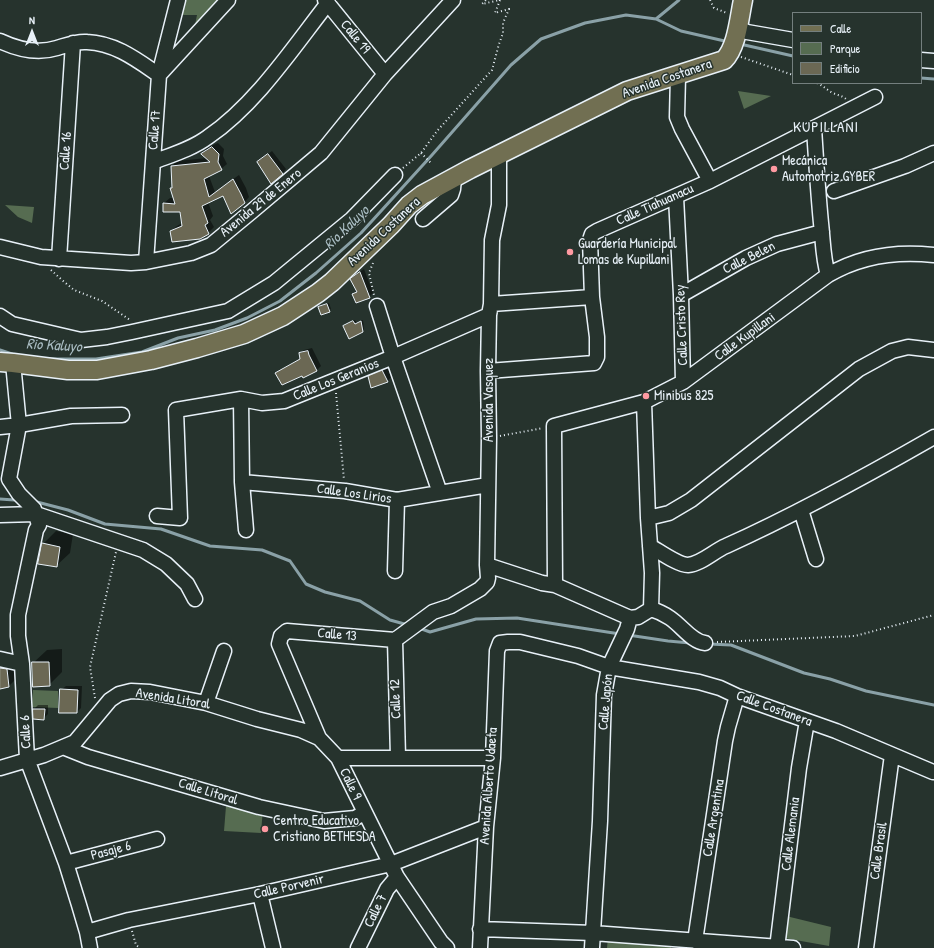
<!DOCTYPE html>
<meta charset="utf-8">
<style>
body{margin:0}
#map{position:relative;width:934px;height:948px;overflow:hidden;background:#26332d;font-family:"Patrick Hand",sans-serif}
canvas{display:block}
.legend{position:absolute;left:792px;top:12px;width:130px;height:72px;box-sizing:border-box;background:#26332d;border:1px solid #747f7e;margin:0;padding:5px 7px;list-style:none;font-size:12px;color:#e8f1f8}
.legend li{display:flex;align-items:center;gap:8px;height:20px}
.legend b{width:20px;border:1px solid #747f7e}
.north{position:absolute;left:12px;top:12px;width:40px;height:40px;-webkit-text-stroke:3px #26332d;paint-order:stroke;rotate:0deg;font-size:11px;font-weight:700;line-height:16px;text-align:center;color:#e8f1f8}
.north::after{content:'';display:block;margin:auto;width:14px;height:18px;background:#e8f1f8;clip-path:polygon(50% 0,100% 100%,50% 72%,0 100%)}
</style>
<div id="map">
<canvas width="934" height="948"></canvas>
<ul class="legend">
<li><b style="height:5px;background:#716f52"></b>Calle</li>
<li><b style="height:11px;background:#566c51"></b>Parque</li>
<li><b style="height:11px;background:#6b6854"></b>Edificio</li>
</ul>
<div class="north">N</div>
</div>
<script>
const ctx = document.querySelector('canvas').getContext('2d');
ctx.lineJoin = 'round';
function paint(path, color) {
  ctx.fillStyle = color;
  ctx.fill(path, 'evenodd');
}
function strokePath(path, color, width, dash) {
  ctx.strokeStyle = color;
  ctx.lineWidth = width;
  ctx.lineCap = dash ? 'butt' : 'round';
  ctx.setLineDash(dash || []);
  ctx.stroke(path);
}
function drawText(font, color, halo, rows, align = 'center') {
  ctx.font = font + ' "Patrick Hand",sans-serif';
  ctx.lineWidth = 3;
  ctx.setLineDash([]);
  ctx.textBaseline = 'middle';
  ctx.strokeStyle = halo;
  ctx.fillStyle = color;
  for (const [text, x, y, turn = 0] of rows) {
    ctx.save();
    ctx.translate(x, y);
    ctx.rotate((+turn || 0) * Math.PI / 180);
    ctx.textAlign = isNaN(turn) ? turn : align;
    if (halo) ctx.strokeText(text, 0, 0);
    ctx.fillText(text, 0, 0);
    ctx.restore();
  }
}
paint(new Path2D(`
 M178,0h48l-26,28 -5,-3 2,-10h-22z
 M738,91l33,5 -27,13z
 M5,205l29,2 -2,16 -14,-6z
 M33,690l25,1v17l-26,-1z
 M226,806l37,2 -2,25 -37,-2z
 M786,916l45,11 -2,19 -45,-8z
 M608,937l63,7v4h-64z`), '#566c51');
paint(new Path2D(`
 M218,143l6,6 -1,7 4,8 -6,5 -12,7 6,16 24,-17 7,13 3,9 -5,6 -20,-9 -16,8 5,14 -3,4 4,7 -6,6 -37,-2 6,-5 5,-3 -1,-12 -17,-8 6,-5h5l-4,-10 1,-1v-21l5,-5 30,-3 -5,-4 5,-6z
 M272,151l14,18 -4,5 -24,-12z
 M364,269l9,24 -4,4 -16,-2 4,-5 -2,-15z
 M329,303l2,6 -2,2 -10,-4z
 M355,320l2,3 6,-3 1,9 -2,2 -18,-5z
 M312,348l9,18 -4,4 -14,7 -1,-3 -26,-1 4,-3 21,-12 -1,-5 4,-3z
 M387,367l4,10 -4,5 -18,-5 4,-5z
 M56,531l17,3 -3,19 -14,13 -13,-22z
 M62,649v23l-13,13 -16,-22 14,-13z
 M0,658l15,3 2,17 -8,8 -9,2z
 M66,686h16l-1,22 -4,4 -16,-22z
 M38,705h10v9l-4,4h-10v-9z`), '#0007');
strokePath(new Path2D(`
 M656,19l23,-19
 M740,44l53,12
 M921,78l13,1
 M0,350l15,5
 M50,359h46l46,-7 36,-14 37,-8 32,-12 33,-17 36,-28 45,-40 71,-78 79,-90 30,-26 44,-16 41,-8 30,4 25,12 48,11
 M0,499l14,1
 M37,502l31,8 37,14 56,5 49,17 52,4 28,11 16,23 19,8 35,9 30,19 18,5
 M419,628l11,4 46,-13 41,-1 103,16
 M628,635l40,6 22,2
 M709,644l22,1 73,28 26,6 36,12 68,14`), '#8aa1a7', 3);
const building = new Path2D(`
 M212,147l7,7 -1,8 4,8 -18,9 5,18 24,-18 8,15 4,9 -14,11 -8,-18 -21,10 6,17 -3,2 4,9 -9,5 -28,3 -2,-11 12,-5 -2,-14h-17v-9l12,1 -5,-16h2l-1,-22 39,-4 -9,-8z
 M268,154l15,20 -12,10 -14,-22z
 M360,272l10,26 -14,5 -4,-9 5,-2 -7,-13z
 M327,304l3,8 -9,3 -3,-8z
 M353,321l2,3 6,-3 2,11 -14,7 -6,-13z
 M308,351l1,4 8,16 -14,7 -1,-2 -20,9 -7,-12 25,-14 -1,-6z
 M382,370l6,12 -17,6 -3,-12z
 M42,543l18,4 -3,20 -19,-3z
 M32,662h17l1,24 -17,1z
 M0,668l7,1 2,18 -9,2z
 M60,689l18,1 -1,23h-18z
 M33,709h12l-1,11 -11,-1z`);
paint(building, '#6b6854');
strokePath(building, '#e8f1f8', 1);
const minor = new Path2D(`
 M325,0l60,74
 M737,27l10,5 46,8
 M0,41c17,8 38,13 57,7 10,-3 19,-7 30,-6 28,1 50,18 72,33l69,-75
 M921,60l13,1
 M678,76l-1,41 5,12 28,52
 M814,128c2,32 4,64 7,95 2,18 2,36 7,52
 M153,162c18,-7 39,-13 55,-25 48,-33 84,-88 120,-134
 M834,191l71,-25 29,-13
 M676,197l5,98 2,87
 M423,219l28,-24 2,-6 1,-11
 M0,247l41,10 90,6 15,-1 45,-9 20,-8 40,-33 70,-59 64,-79 68,-74
 M59,259l14,-216
 M146,262l13,-187 19,-75
 M681,295l65,-37 31,-14 45,-12
 M491,304l101,-7
 M377,306l16,51 47,136
 M0,316l12,8 69,16 26,-3 25,-5 96,-21 46,-28 78,-64 43,-44
 M13,363l6,62 -10,54 10,15 15,15 5,16 -3,5 -18,85v21l4,28 5,95 39,104 13,42 8,27 3,16
 M488,371l106,-8 3,-6v-20l-5,-40 -2,-57 2,-6 5,-3 113,-50 165,-84
 M241,399l1,83 4,48
 M0,427l19,-2 52,-9 51,-1
 M242,482l103,9 52,9 91,-15
 M801,510l15,49
 M0,515l36,-1 107,36 23,14 21,20 8,15
 M157,516l23,2 -4,-108 65,-11 21,4 22,-2 109,-44 96,-42
 M648,518l21,-5 22,-13 168,-131 33,-18 16,-4 26,3
 M650,546c9,5 28,19 38,19 13,-1 26,-14 38,-19 71,-32 140,-70 208,-109
 M487,565l55,18 13,2 75,33
 M395,571l2,-71
 M555,585l-1,-159 90,-24 39,-20 145,-107c32,-19 70,-24 106,-20
 M651,609c7,2 13,5 19,9 12,8 22,24 35,25
 M395,640l38,-28 18,-6 29,-17 7,-7 1,-4 -1,-13 2,-127 -1,-67 1,-56 2,-11 1,-64 7,-35v-50
 M395,640l-108,-9 -6,5 -2,8 40,94 19,20 59,119 44,65 6,6
 M395,640l3,117
 M0,659l22,5
 M206,703l18,-52
 M63,747l25,10 171,50 65,14 31,-3 9,-5
 M338,758h155
 M0,768l44,-13 31,-13 35,-42 9,-6 12,-3 19,1 56,11 51,16 44,11 18,8
 M66,863l91,-24
 M260,894l13,54
 M480,929l113,4 200,15
 M87,932l42,-12 131,-26 131,-30 95,-37
 M695,941l30,-200 3,-14 9,-31
 M358,948l29,-59 10,-12
 M480,948l6,-121 7,-69 4,-107 3,-8 8,-1h12l58,14 31,11 90,15 21,6 17,8 99,35 97,41
 M592,948l8,-127 4,-126 5,-28 18,-38 3,-11 8,-1 13,-8 1,-36 -4,-55 -4,-116
 M777,948l22,-180 8,-47
 M866,948l26,-193`);
const major = new Path2D(`
 M0,362l13,1 55,7h29l54,-10 46,-12 47,-14 39,-18 35,-23 14,-11 59,-57 18,-20 13,-10 48,-26 157,-78 97,-31c13,-13 15,-41 19,-60`);
strokePath(minor, '#e8f1f8', 17);
strokePath(major, '#e8f1f8', 21);
strokePath(new Path2D(`
 M710,0l4,8 13,5
 M741,57l52,18
 M817,83c5,2 9,6 14,9 5,3 10,3 15,7
 M421,153l10,10
 M403,168l18,-15 16,-22 55,-61 7,-26 4,-11v-10l6,-14 -14,4 5,-13 -18,4 4,-4
 M373,263l-4,10 5,22
 M51,270l11,10 12,10 28,11 28,19
 M336,393l8,87
 M500,436l43,-8
 M717,642l138,-6 79,-21
 M95,698l-5,-31 26,-115
 M132,931l4,14 4,3`), '#e8f1f8', 2, [1, 3]);
strokePath(minor, '#26332d', 14);
strokePath(major, '#716f52', 18);
for (const [x, y, r, color] of [
 [774,169,4,"#ff9aa2"],
 [570,252,4,"#ff9aa2"],
 [646,396,4,"#ff9aa2"],
 [265,829,4,"#ff9aa2"]
]) {
  const dot = new Path2D();
  dot.arc(x, y, r, 0, 2 * Math.PI);
  ctx.fillStyle = color;
  ctx.fill(dot);
  strokePath(dot, '#26332d', 1.5);
}
drawText('14px', '#e8f1f8', '#26332d', [
 ["Calle 19",355,37,51],
 ["Avenida Costanera",667,79,-19],
 ["Calle 17",155,130,-86],
 ["Calle 16",66,151,-86],
 ["Avenida 29 de Enero",261,203,-39],
 ["Calle Tiahuanacu",655,205,-24],
 ["Avenida Costanera",384,232,-43],
 ["Calle Belen",749,258,-27],
 ["Calle Cristo Rey",682,325,-92],
 ["Calle Kupillani",745,337,-36],
 ["Calle Los Geranios",336,380,-22],
 ["Avenida Vasquez",489,400,-90],
 ["Calle Los Lirios",354,494,8],
 ["Calle 13",337,635,5],
 ["Avenida Litoral",173,699,9],
 ["Calle 12",396,699,-92],
 ["Calle Japón",606,702,-85],
 ["Calle Costanera",774,709,20],
 ["Calle 6",26,732,-93],
 ["Calle 9",350,784,64],
 ["Avenida Alberto Udaeta",489,786,-86],
 ["Calle Litoral",208,792,17],
 ["Calle Argentina",714,818,-81],
 ["Calle Alemania",791,834,-83],
 ["Pasaje 6",111,851,-15],
 ["Calle Brasil",879,851,-82],
 ["Calle Porvenir",289,887,-13],
 ["Calle 7",376,911,-64]
]);
drawText('14px', '#e8f1f8', '#26332d', [
 ["Mecánica",782,161],
 ["Automotriz GYBER",782,177],
 ["Guardería Municipal",578,244],
 ["Lomas de Kupillani",578,260],
 ["Minibus 825",654,396],
 ["Centro Educativo",273,821],
 ["Cristiano BETHESDA",273,837]
], 'left');
ctx.letterSpacing = '1px';
drawText('15px', '#e8f1f8', '#26332d', [
 ["KUPILLANI",826,128]
]);
ctx.letterSpacing = '0px';
drawText('italic 15px', '#a9bcc2', '#26332d', [
 ["Rio Kaluyo",347,228,-44],
 ["Rio Kaluyo",54,346,3]
]);
</script>
